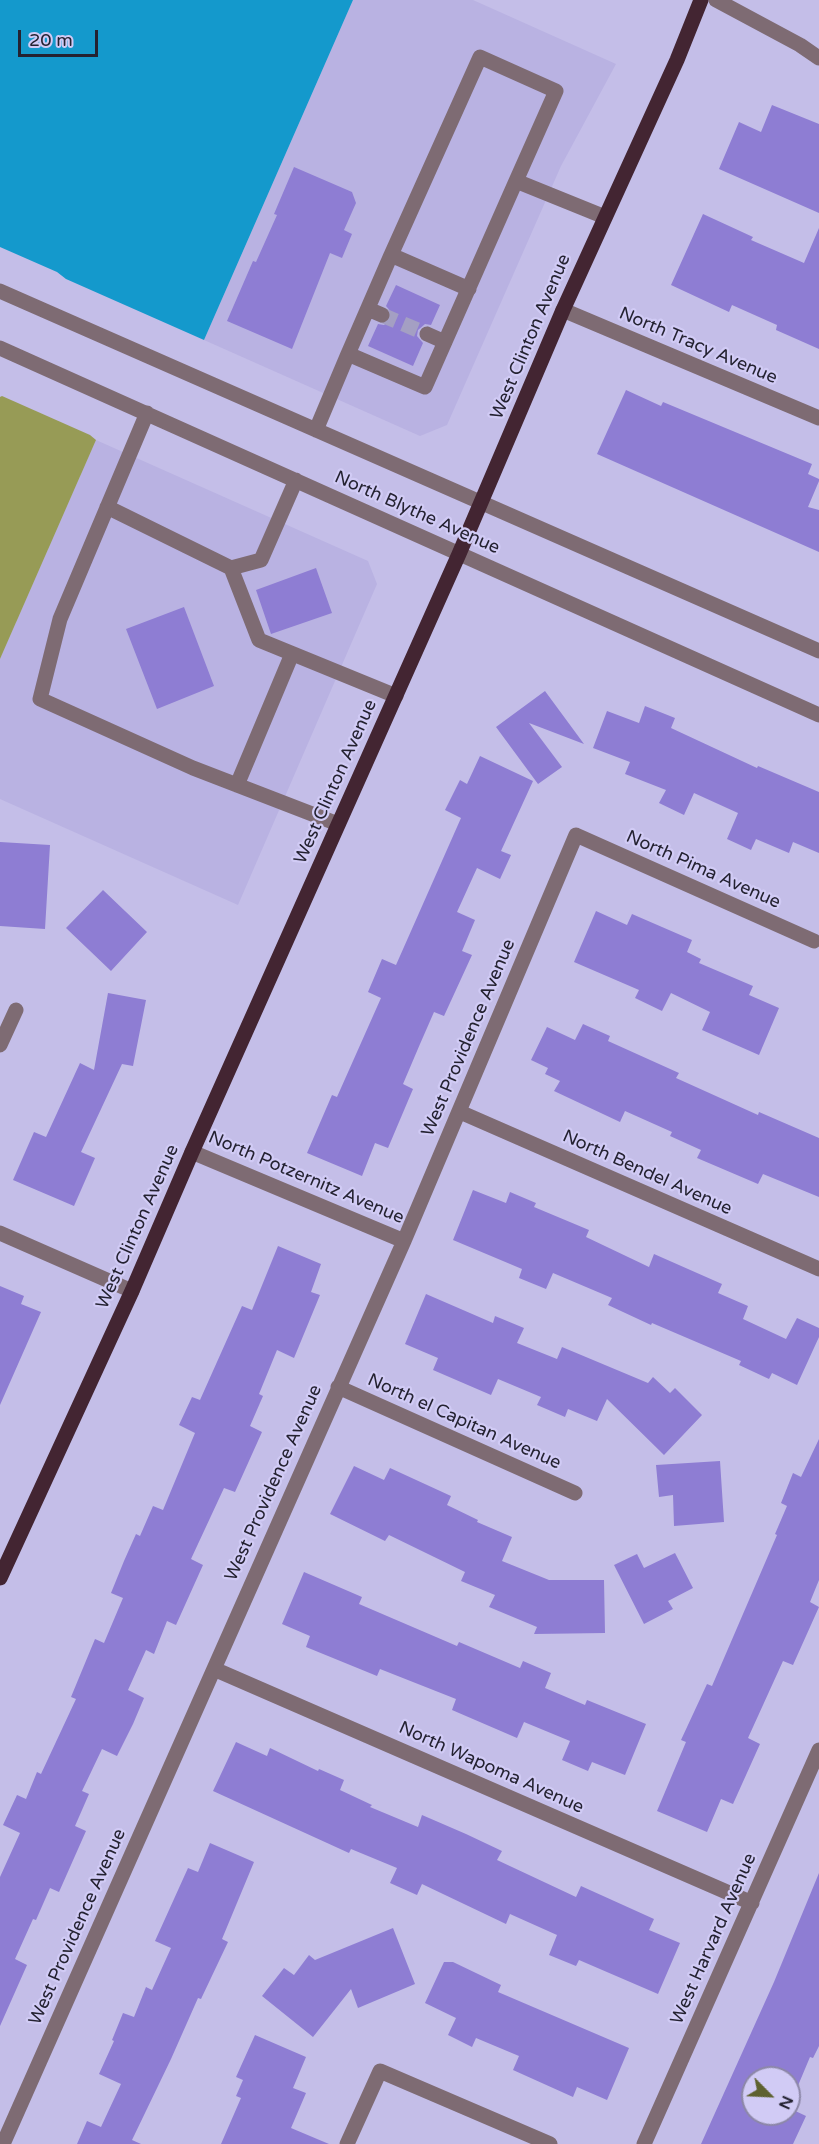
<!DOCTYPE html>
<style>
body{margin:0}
#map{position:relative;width:819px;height:2144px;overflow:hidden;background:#c4bee8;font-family:"Varela Round",sans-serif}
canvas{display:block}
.north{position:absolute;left:741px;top:2066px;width:60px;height:60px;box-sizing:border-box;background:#d1cbf5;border:2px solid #8c87a7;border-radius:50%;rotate:114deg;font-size:16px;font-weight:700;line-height:24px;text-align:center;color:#242231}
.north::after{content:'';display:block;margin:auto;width:21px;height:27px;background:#5e612f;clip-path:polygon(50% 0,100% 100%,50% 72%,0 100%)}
.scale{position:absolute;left:18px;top:30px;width:80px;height:27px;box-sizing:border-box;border:3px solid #242231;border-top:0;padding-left:8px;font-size:18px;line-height:21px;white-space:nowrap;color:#242231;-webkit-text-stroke:4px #d1cbf5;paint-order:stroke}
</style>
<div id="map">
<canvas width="819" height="2144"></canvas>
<div class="north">N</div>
<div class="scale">20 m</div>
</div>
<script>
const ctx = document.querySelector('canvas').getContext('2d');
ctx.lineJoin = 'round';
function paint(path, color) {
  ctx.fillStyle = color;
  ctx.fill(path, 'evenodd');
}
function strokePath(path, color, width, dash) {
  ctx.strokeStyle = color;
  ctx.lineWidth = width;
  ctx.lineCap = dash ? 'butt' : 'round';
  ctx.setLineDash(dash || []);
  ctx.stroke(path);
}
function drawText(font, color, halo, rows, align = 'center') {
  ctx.font = font + ' "Varela Round",sans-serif';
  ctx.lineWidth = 4.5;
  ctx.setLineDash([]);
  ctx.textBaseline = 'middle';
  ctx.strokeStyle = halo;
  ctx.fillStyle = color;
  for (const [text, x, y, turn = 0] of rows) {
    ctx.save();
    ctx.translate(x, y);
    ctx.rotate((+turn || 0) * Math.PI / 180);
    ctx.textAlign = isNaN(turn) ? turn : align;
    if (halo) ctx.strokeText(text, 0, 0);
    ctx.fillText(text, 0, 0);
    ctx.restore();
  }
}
paint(new Path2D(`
 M353,0h120l143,64 -55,102 -114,259 -27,11 -216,-96z
 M96,440l272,121 9,23 -139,321 -238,-106v-140z`), '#b9b2e2');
paint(new Path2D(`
 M2,396l88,39 6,5 -96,219v-262z`), '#979b56');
paint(new Path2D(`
 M0,0h353l-149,340 -138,-61 -9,-7 -57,-25z`), '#1499cc');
paint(new Path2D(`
 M772,105l47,19v89l-100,-44 20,-47 22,10z
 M294,167l58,25 4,11 -12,27 8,4 -10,24 -12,-5 -38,96 -65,-28 26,-60 3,1 21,-47 -3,-1z
 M703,214l50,23 -2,3 53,23 15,-35v121l-43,-19 1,-5 -45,-20 -3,7 -58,-27z
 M396,285l44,20 -9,20 -6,-1 -7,6 -1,6 6,7 -10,23 -45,-20 10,-22 6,1 7,-6 1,-6 -6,-7z
 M626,390l35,16 2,-4 149,62 -4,10 11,5v2l-11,26 11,3v42l-222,-98z
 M316,568l16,45 -61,21 -15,-44z
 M184,607l30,79 -57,23 -31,-80z
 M545,691l39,53 -55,-21 33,44 -24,17 -42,-57z
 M645,706l30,12 -4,10 86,40 1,-2 61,26v61l-26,-11 -4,11 -33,-14 -5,11 -24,-11 11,-26 -44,-20 -10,22 -25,-12 7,-13 -41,-16 5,-12 -37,-14 14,-37 32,12z
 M480,756l53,25 -32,70 10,4 -11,24 -23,-11 -20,44 18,8 -13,31 10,4 -28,61 -10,-4 -14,32 -17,40 10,5 -25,59 -13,-5 -13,33 -55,-23 25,-58 5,2 44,-99 -13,-6 14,-33 14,6 65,-147 -16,-8 15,-30 7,4z
 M0,842l50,3 -5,84 -45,-3z
 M103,890l44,42 -36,39 -45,-43z
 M596,911l31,14 5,-11 60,26 -5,12 14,7 -2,4 54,23 -4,9 30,13 -20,47 -57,-25 8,-18 -39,-19 -9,18 -27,-13 4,-8 -65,-28z
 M108,993l38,7 -13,66 -11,-2 -41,88 14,6 -21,48 -61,-26 21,-48 12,5 34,-74 14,7z
 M583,1024l27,12 -2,5 71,32 -3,5 82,37 1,-3 60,26v59l-56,-23 -5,10 -61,-26 4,-8 -31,-14 2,-4 -47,-21 -5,11 -66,-31 6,-10 -15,-7 3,-6 -17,-8 16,-33 28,13z
 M473,1190l33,13 4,-11 26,11 -2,4 55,23 -3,7 63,30 5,-13 68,30 -4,9 30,13 -5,13 43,20 11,-21 22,10v9l-22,48 -25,-12 -3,6 -30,-14 2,-4 -89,-38 -1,2 -43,-20 4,-7 -59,-25 -7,16 -27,-11 3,-9 -69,-29z
 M278,1246l43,18 -10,28 9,3 -26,63 -17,-8 -18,44 4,2 -13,30 12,6 -27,60 -11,-4 -33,71 12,6 -27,60 -9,-4 -13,33 -8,-4 -18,40 16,8 -11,26 -16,32 -15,-7 -20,42 7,3 -14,32 11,5 -27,61 -9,-4 -14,32 -3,-1 -18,40 12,6 -27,61v-149l20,-44 -17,-8 14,-30 9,4 11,-27 4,2 35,-75 -5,-2 24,-58 9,4 19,-45 -12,-5 13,-32 12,-27 4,2 13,-30 10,4 32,-77 -16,-8 13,-28 8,3 42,-94 10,4z
 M0,1286l24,10 -3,8 20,8 -41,93z
 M426,1294l67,29 2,-7 29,12 -7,15 40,16 5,-12 86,36 5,-6 17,16 5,-5 27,27 -38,40 -57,-56 -10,22 -29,-12 -3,8 -28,-12 4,-8 -43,-18 -7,16 -58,-25 5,-12 -33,-14z
 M819,1439v141l-9,22 9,5 -26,58 -10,-4 -35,77 12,6 -27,60 -12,-5 -14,33 -50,-21 29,-69 -5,-2 26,-56 5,2 65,-151 -2,-1 12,-28 -6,-3 12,-30 8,4z
 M720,1461l4,61 -50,4 -1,-31 -14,2 -3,-32z
 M354,1466l30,14 6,-12 61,28 -4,9 31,15 -1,2 35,15 -10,24 47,19h55l1,53 -71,1 3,-7 -48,-20 6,-12 -34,-14 4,-9 -76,-37 -4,6 -55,-27z
 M675,1553l18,35 -25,13 5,8 -29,15 -30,-59 23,-11 7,14z
 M304,1572l58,25 -3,7 98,42 2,-4 61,26 3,-7 28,12 -6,15 40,17 2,-5 59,24 -21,51 -33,-13 -4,9 -26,-11 8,-19 -46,-19 -7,16 -65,-28 4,-11 -76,-30 -3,7 -71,-29 4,-11 -28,-12z
 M236,1742l31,14 3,-8 48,23 1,-2 25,11 -4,10 32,15 -2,2 48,20 4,-12 44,19 36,17 -5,9 79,37 5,-11 73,33 -5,11 31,13 -22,51 -79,-34 -3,6 -27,-11 8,-20 -47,-21 -4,10 -84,-40 -5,11 -27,-12 7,-15 -46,-19 -2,4 -136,-62z
 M210,1843l44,19 -32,77 6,3 -27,57 -3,-1 -27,61 -39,81 9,4h-64l10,-23 14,6 20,-43 -22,-10 15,-33 -2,-1 11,-27 11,4 12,-30 6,3 19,-42 -16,-7 33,-73 10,4z
 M819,1873v173l-6,12 -3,-1 -21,50v-29h-36v36h36v-6l17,8 -13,28h-92l73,-162z
 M393,1928l22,56 -57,24 -7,-19 -38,48 -51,-41 22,-28 10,7 15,-20 6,5z
 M444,1962h9l48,23 -3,7 131,56 -22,52 -30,-13 -4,10 -60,-27 6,-14 -43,-18 -4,9 -24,-12 8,-17 -31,-15z
 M255,2035l51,22 -13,31 13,5 -15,35 38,16h-108l20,-46 -5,-2 7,-16 -7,-3z`), '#8e7dd3');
strokePath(new Path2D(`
 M382,315l45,19`), '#a49fc3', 15, [15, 8]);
strokePath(new Path2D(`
 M716,0l84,45 19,13
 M391,255l89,-198 76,34 -40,90
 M0,291l819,360
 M368,309l14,6
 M563,310l256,108
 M427,334l18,8
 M0,348l819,367
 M348,354l43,-99 78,34
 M147,413l-87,206 -20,80 153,69 145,56
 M316,430l32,-76 77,33 91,-206 89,36
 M107,507l124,61 30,-8 35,-80
 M231,568l28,72 137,56
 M237,785l55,-131
 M0,1045l16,-35
 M460,1112l359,157
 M192,1152l212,89
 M0,1233l132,58
 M338,1387l237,106
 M214,1669l538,234
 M3,2144l401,-903 172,-406 238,106
 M347,2144l33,-73 170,73
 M644,2144l175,-394`), '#7e6b73', 15);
strokePath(new Path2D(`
 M0,1578l132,-287 60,-139 267,-598 104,-244 114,-250 24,-60`), '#432532', 15);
drawText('18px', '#242231', '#d1cbf5', [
 ["West Clinton Avenue",531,337,-67],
 ["North Tracy Avenue",698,346,23],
 ["North Blythe Avenue",417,513,24],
 ["West Clinton Avenue",336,782,-66],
 ["North Pima Avenue",703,870,24],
 ["West Providence Avenue",469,1038,-67],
 ["North Bendel Avenue",647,1173,24],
 ["North Potzernitz Avenue",306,1178,23],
 ["West Clinton Avenue",138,1227,-66],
 ["North el Capitan Avenue",464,1422,24],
 ["West Providence Avenue",274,1483,-66],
 ["North Wapoma Avenue",491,1768,24],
 ["West Providence Avenue",78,1927,-66],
 ["West Harvard Avenue",714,1939,-66]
]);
</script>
